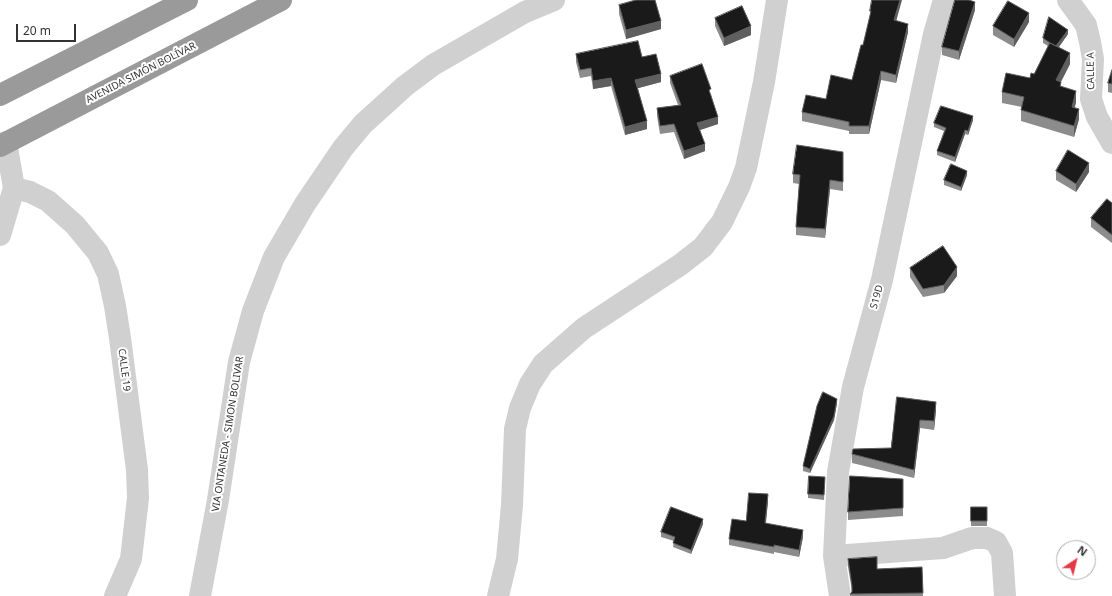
<!DOCTYPE html>
<meta charset="utf-8">
<style>
body{margin:0}
#map{position:relative;width:1112px;height:596px;overflow:hidden;background:#fff;font-family:"Noto Sans",sans-serif}
canvas{display:block}
.north{position:absolute;left:1056px;top:540px;width:40px;height:40px;box-sizing:border-box;background:#fff;border:1px solid #adadad;border-radius:50%;rotate:35deg;font-size:11px;font-weight:700;line-height:16px;text-align:center;color:#333}
.north::after{content:'';display:block;margin:auto;width:14px;height:18px;background:#e63946;clip-path:polygon(50% 0,100% 100%,50% 72%,0 100%)}
.scale{position:absolute;left:16px;top:24px;width:60px;height:18px;box-sizing:border-box;border:2px solid #333;border-top:0;padding-left:5px;font-size:12px;line-height:14px;white-space:nowrap;color:#333;-webkit-text-stroke:3px #fff;paint-order:stroke}
</style>
<div id="map">
<canvas width="1112" height="596"></canvas>
<div class="north">N</div>
<div class="scale">20 m</div>
</div>
<script>
const ctx = document.querySelector('canvas').getContext('2d');
ctx.lineJoin = 'round';
function strokePath(path, color, width, dash) {
  ctx.strokeStyle = color;
  ctx.lineWidth = width;
  ctx.lineCap = dash ? 'butt' : 'round';
  ctx.setLineDash(dash || []);
  ctx.stroke(path);
}
function paint(path, color) {
  ctx.fillStyle = color;
  ctx.fill(path, 'evenodd');
}
function drawText(font, color, halo, rows, align = 'center') {
  ctx.font = font + ' "Noto Sans",sans-serif';
  ctx.lineWidth = 4;
  ctx.setLineDash([]);
  ctx.textBaseline = 'middle';
  ctx.strokeStyle = halo;
  ctx.fillStyle = color;
  for (const [text, x, y, turn = 0] of rows) {
    ctx.save();
    ctx.translate(x, y);
    ctx.rotate((+turn || 0) * Math.PI / 180);
    ctx.textAlign = isNaN(turn) ? turn : align;
    if (halo) ctx.strokeText(text, 0, 0);
    ctx.fillText(text, 0, 0);
    ctx.restore();
  }
}
strokePath(new Path2D(`
 M1068,0l18,25 4,17 3,17 -2,40 6,18 15,26
 M14,188l16,4 18,9 27,24 23,28 10,21 7,32 5,32 17,132 1,28 -7,61 -16,37
 M0,235l14,-47 -8,-46
 M834,556l109,-8 29,-10h15l9,4 6,11 3,43
 M200,596l18,-96 21,-138 14,-51 21,-54 31,-53 38,-56 20,-24 42,-38 28,-21 92,-53 29,-12
 M498,596l9,-37 5,-54 3,-76 5,-21 10,-24 13,-20 41,-36 96,-63 23,-18 19,-25 17,-35 7,-19 18,-86 13,-82
 M840,596l-6,-40 4,-84 15,-85 29,-107 52,-246 10,-34`), '#d0d0d0', 22);
strokePath(new Path2D(`
 M0,95l187,-95
 M0,146l281,-146`), '#9a9a9a', 22);
paint(new Path2D(`
 M619,5l42,24 -35,10 -7,-25z
 M975,10l-16,50 -17,-5v-8z
 M870,11l26,10 12,11 -12,51 -15,-3 -12,54h-20v-3l-47,-10v-9l24,-13 26,-19 11,-35 7,-27z
 M715,18l36,17 -27,11 -9,-20z
 M1029,22l-15,25 -21,-12v-9z
 M1068,34l-9,13 11,17 -9,18v4l15,16 -1,5 4,12 -5,18 -53,-16v-11l1,-3 -20,-4v-11l28,-14 4,-4 14,-28 -5,-3v-5z
 M576,54l66,3 19,25 -23,6 9,41 -22,6 -14,-49 -18,3 -2,-13 -11,2 -4,-16z
 M1112,70v23l-4,-1v-9z
 M670,76l41,18 7,30 -18,6 5,21 -21,8 -10,-27 -14,2 -3,-18v-8l21,-3 -8,-22z
 M973,120l-5,15 -3,-1 -10,28 -18,-7v-4l7,-20 -10,-4v-4z
 M843,152v39l-13,-2 -5,49 -29,-3v-8l3,-43 -6,-1v-9z
 M1056,171l33,1 -13,20 -20,-12z
 M967,175l-6,16 -17,-6v-5z
 M1112,203v40l-21,-16v-9z
 M910,268l47,8 -13,17 -21,4 -13,-20z
 M897,397l39,13 -2,20 -14,-2 -6,50 -62,-15v-9l39,-6z
 M837,403l-3,17 -24,53 -7,-2v-5z
 M825,477l-1,23 -16,-2v-4z
 M903,479v37l-55,4v-8z
 M768,501l-2,22 37,14 -4,20 -25,-5v2l-45,-9v-6l17,-18z
 M971,507h16v19h-16z
 M703,524l-12,30 -18,-7 1,-6 -13,-4v-5z
 M848,559l29,10 45,-2 1,29h-73v-2l2,-3 -4,-24z`), '#8c8c8c');
paint(new Path2D(`
 M900,0h2l-8,29v-9z
 M975,2v8l-16,50v-9z
 M1029,13v9l-15,25v-8z
 M661,21v8l-35,10v-9z
 M908,24v8l-12,51v-8z
 M751,26v9l-27,11v-8z
 M1068,30v4l-12,17v-4z
 M1070,53v11l-14,27v-11z
 M881,71v9l-12,54v-8z
 M661,74v8l-26,7v-9z
 M611,78v8l-18,3v-8z
 M1076,91v11l-4,15v-10z
 M1079,109v10l-5,18v-11z
 M973,116v4l-5,15v-4z
 M718,117v7l-21,7v-8z
 M647,121v8l-22,6v-8z
 M965,130v4l-10,28v-5z
 M705,144v7l-21,8v-8z
 M1089,163v9l-13,20v-8z
 M967,171v4l-6,16v-4z
 M830,180v9l-5,49v-9z
 M957,267v9l-13,17v-8z
 M837,399v4l-3,17 -24,53v-4z
 M936,402v8l-2,20v-9z
 M920,420v8l-6,50v-8z
 M768,494v7l-3,28v-6z
 M703,519v5l-12,30v-4z
 M803,530v7l-4,20v-7z`), '#5f5f5f');
const building = new Path2D(`
 M636,0h19l6,21 -35,9 -7,-25z
 M872,0h28l-6,20 14,4 -12,51 -15,-4 -12,55h-20v-4l-47,-10 4,-17 20,4 5,-24 21,5 9,-35h2l8,-34h-1z
 M955,0h14l6,2 -16,49 -17,-4z
 M1008,1l21,12 -15,26 -21,-13z
 M742,6l9,20 -27,12 -9,-20z
 M1049,17l19,13 -12,16 -6,-3 -7,-5z
 M638,41l4,16 14,-3 5,20 -26,6 12,41 -22,6 -14,-49 -18,3 -2,-13 -11,2 -4,-16z
 M1050,43l20,10 -14,27 5,2 -1,4 16,5 -4,16 7,2 -5,17 -53,-16 3,-13 -22,-5 4,-19 24,5 1,-5 3,1z
 M702,64l9,25 -2,1 9,27 -21,6 8,21 -21,7 -10,-27 -14,2 -3,-18 24,-3 -11,-29z
 M1112,70v14l-4,-1z
 M941,106l32,10 -5,15 -3,-1 -10,27 -18,-6 9,-23 -12,-5z
 M797,145l46,7v30l-13,-2 -5,49 -29,-2 4,-52 -7,-1z
 M1068,150l21,13 -13,21 -20,-13z
 M951,164l16,7 -6,16 -17,-7z
 M1107,199l5,4v32l-21,-17z
 M943,246l14,21 -13,18 -21,4 -13,-21z
 M823,392l14,7 -3,17 -24,53 -7,-3 14,-60z
 M897,397l39,5 -2,19 -14,-1 -6,50 -62,-16 1,-5 38,-1z
 M809,476l16,1 -1,18 -16,-1z
 M850,476l53,3v29l-55,4z
 M749,493l19,1 -3,29 38,7 -4,20 -25,-5v2l-45,-8 3,-20 14,2z
 M671,507l32,12 -12,31 -18,-7 2,-6 -14,-5z
 M971,507h16v14h-16z
 M877,557v12l45,-2 1,26 -73,1 2,-2v-6l-4,-27z`);
paint(building, '#1a1a1a');
strokePath(building, '#5f5f5f', 1);
drawText('10px', '#333', '#fff', [
 ["CALLE A",1091,71,-91],
 ["AVENIDA SIMÓN BOLÍVAR",141,73,-27],
 ["S19D",877,297,-75],
 ["CALLE 19",124,370,83],
 ["VIA ONTANEDA - SIMON BOLIVAR",228,434,-81]
]);
</script>
